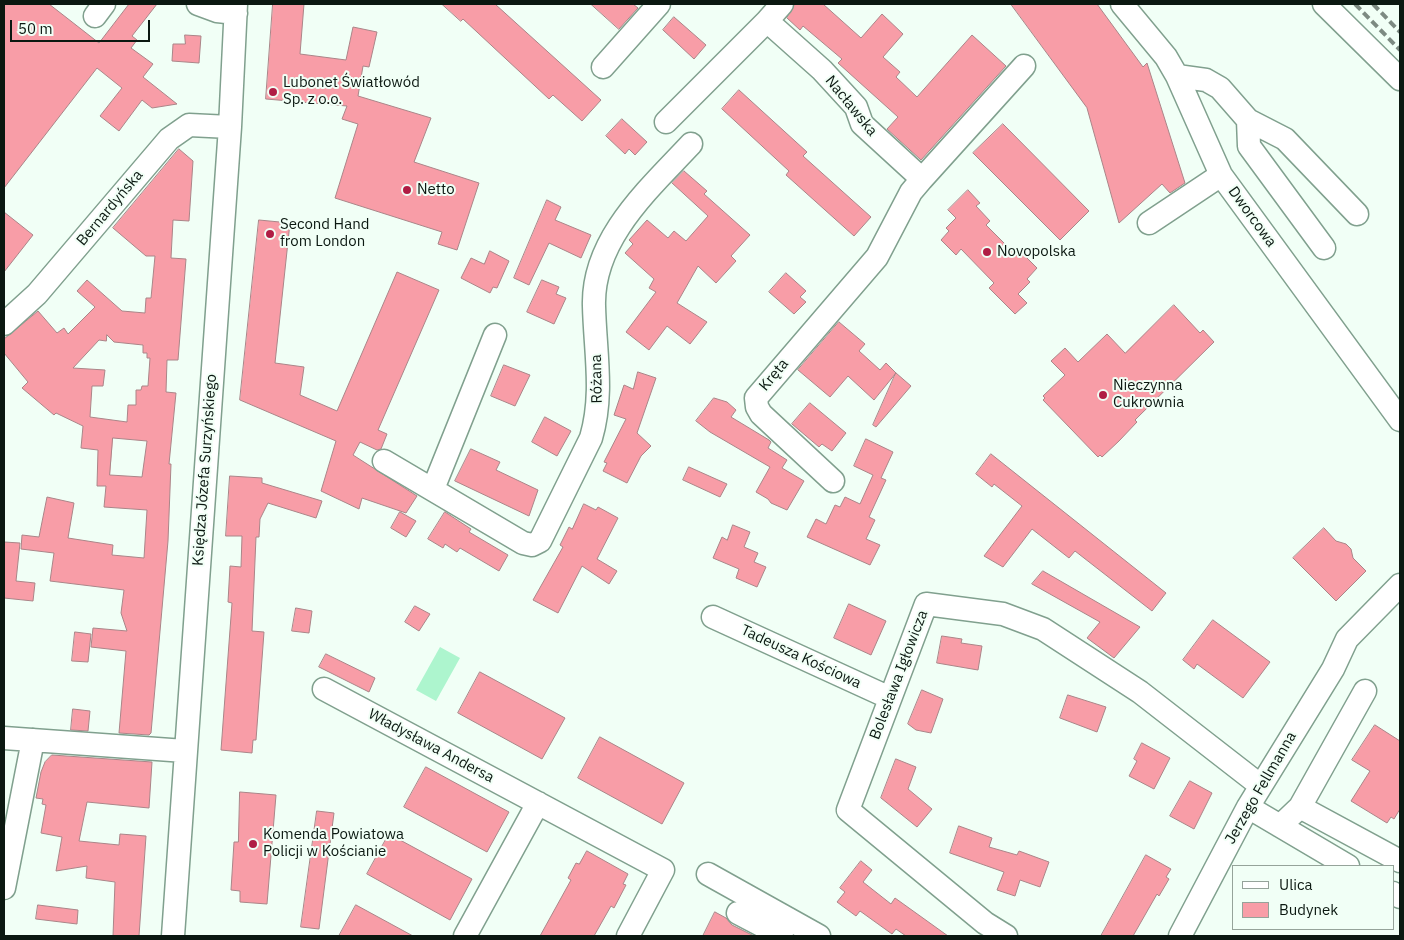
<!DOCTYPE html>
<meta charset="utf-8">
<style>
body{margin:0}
#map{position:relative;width:1404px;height:940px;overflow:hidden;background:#f1fff6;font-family:"IBM Plex Sans",sans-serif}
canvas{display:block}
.frame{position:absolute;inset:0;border:5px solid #0b1811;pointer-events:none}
.legend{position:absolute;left:1232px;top:865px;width:162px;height:65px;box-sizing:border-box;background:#f1fff6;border:1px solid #95a39a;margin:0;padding:6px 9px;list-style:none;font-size:15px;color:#0b1811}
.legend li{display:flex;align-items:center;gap:10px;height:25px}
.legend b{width:25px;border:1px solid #95a39a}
.scale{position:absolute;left:10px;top:20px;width:140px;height:22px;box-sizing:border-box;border:2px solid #0b1811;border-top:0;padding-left:6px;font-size:15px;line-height:18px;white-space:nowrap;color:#0b1811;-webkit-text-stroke:4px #f1fff6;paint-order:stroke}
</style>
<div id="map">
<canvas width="1404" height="940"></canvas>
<div class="frame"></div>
<ul class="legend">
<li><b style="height:6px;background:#fff"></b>Ulica</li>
<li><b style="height:14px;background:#f89da7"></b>Budynek</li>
</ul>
<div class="scale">50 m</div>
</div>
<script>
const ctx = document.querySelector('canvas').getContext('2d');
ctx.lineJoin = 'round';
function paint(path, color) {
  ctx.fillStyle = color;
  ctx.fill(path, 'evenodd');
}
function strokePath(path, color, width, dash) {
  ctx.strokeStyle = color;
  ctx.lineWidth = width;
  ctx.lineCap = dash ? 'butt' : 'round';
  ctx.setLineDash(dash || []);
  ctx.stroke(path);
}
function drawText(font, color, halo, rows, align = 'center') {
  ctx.font = font + ' "IBM Plex Sans",sans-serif';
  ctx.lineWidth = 4;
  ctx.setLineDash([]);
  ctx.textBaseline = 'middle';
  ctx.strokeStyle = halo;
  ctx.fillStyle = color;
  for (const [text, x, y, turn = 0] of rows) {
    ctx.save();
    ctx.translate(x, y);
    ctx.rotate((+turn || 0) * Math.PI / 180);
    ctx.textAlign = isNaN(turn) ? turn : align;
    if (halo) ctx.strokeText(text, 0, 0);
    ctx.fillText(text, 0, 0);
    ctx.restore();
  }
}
paint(new Path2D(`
 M440,647l20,11 -24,43 -20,-11z`), '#adf5ce');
const building = new Path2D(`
 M4,4h45l50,39 30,-39h28l-25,32 5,4 -6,8 22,16 -10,13 34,27 -25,4 -10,-8 -23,31 -19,-15 22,-28 -25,-20 -93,120z
 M273,4h31l-4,50 46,6 7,-33 24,5 -8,35 -6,-1 -5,30 73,22 -17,44 65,21 -22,67 -19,-6 4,-12 -107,-34 23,-74 -16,-5 5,-13 -81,-7z
 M442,4h53l106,96 -19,21 -29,-26 -4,4 -86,-80 -2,2z
 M591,4h42l5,4 -19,21z
 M795,4h28l38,34 21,-24 21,20 -20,23 17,15 -4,5 21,20 55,-62 34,31 -85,94 -34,-31 11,-12 -60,-54 4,-4 -39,-33 -3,4 -13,-12z
 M1011,4h86l46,63 4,-4 38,120 -15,10 -8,-9 -43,39 -32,-115z
 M674,17l32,28 -12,14 -31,-29z
 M185,35l16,1 -2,27 -27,-2 1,-17h12z
 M739,90l68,62 -4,4 68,61 -17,19 -68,-61 3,-4 -67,-62z
 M622,119l25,23 -12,13 -6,-6 -4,5 -19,-18z
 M1003,124l86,87 -29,29 -87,-87z
 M179,149l14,12 -4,60 -16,-1 -2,38 15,1 -8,101h-11l-1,32 10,1 -7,71h2l-3,77 -17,192 -2,2 -30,-2 7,-82 -35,-4 2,-19 34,3 -6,-18 3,-23 -74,-9 4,-28 -33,-4 1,-14 17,2 8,-40 27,6 -6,35 45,7 -1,10 32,3 3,-48 -43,-3 2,-21h-9l1,-36 -17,-2 2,-22 -27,-13 -2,2 -32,-27 6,-6 -24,-29v-14l34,-28 19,22 7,-5 4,6 27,-27 -18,-16 10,-11 35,31 23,2 1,-15h5l4,-42h-9l-33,-28zM107,335l7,7 29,3v8h4v5h3l-2,28h-6l-1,4h-5v15h-8l-1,17 -37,-5 2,-31h11l2,-16 -32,-2 26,-28 7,1zM113,438l34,3 -5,36 -32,-2z
 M684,171l23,20 -3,3 46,41 -19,21 5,5 -20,22 -18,-17 -21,37 30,19 -17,22 -23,-18 -18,24 -23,-18 30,-40 -7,-4 5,-9 -29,-26 8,-9 -4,-4 18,-20 21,18 6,-7 12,10 22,-25 -36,-33z
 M968,190l12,13 -4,3 14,15 -4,4 33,33 4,-4 14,14 -10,11 3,3 -12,12 9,9 -12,11 -26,-26 5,-5 -33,-34 -5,6 -15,-15 8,-9 -3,-3 10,-10 -8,-8z
 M547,200l14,7 -6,13 36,15 -10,23 -32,-15 -20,42 -15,-7z
 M4,212l29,23 -29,37z
 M259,220l31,3 -15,140 29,4 -4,28 37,16 60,-139 42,18 -61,140 9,4 -6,15 -4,1 -17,-8 -7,13 64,41 -11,17 -44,-15 -3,11 -38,-18 15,-50 -96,-41z
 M490,251l19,10 -12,27 -4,-1 -3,6 -29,-15 10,-20 13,6z
 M786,273l20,18 -6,6 6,5 -12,12 -25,-22z
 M542,280l17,7 -3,7 10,4 -12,26 -27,-12z
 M1174,305l26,28 3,-3 11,12 -79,78 2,2 -18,19 -17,16 -2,-2 -2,2 -55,-57 2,-2 -2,-2 22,-21 -14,-14 14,-13 13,14 29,-28 18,19z
 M839,322l26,22 -6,7 21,19 6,-7 10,10 -22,27 -26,-24 -18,21 -32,-27z
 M504,365l26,10 -15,31 -24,-10z
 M638,372l18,6 -19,55 14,13 -10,10 -14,27 -24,-12 4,-8 -3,-1 22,-43 -12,-4 10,-30 9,4z
 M896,373l15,13 -35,41 -3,-2z
 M714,398l13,4 9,8 -5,7 38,23 2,2 -3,6 19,12 -5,8 22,13 -17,29 -16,-7 -3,-4 -12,-7 14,-25 -60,-35 -14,-11z
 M810,403l36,30 -14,18 -10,-7 -3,3 -27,-23z
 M545,417l26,14 -14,25 -25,-14z
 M866,439l27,13 -12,26 5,2 -17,37 6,3 -9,19 14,6 -10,20 -63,-28 9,-18 10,5 9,-19 5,2 5,-10 15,7 13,-29 -19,-9z
 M471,449l29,13 -4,8 42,20 -9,26 -74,-35z
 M991,454l175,139 -14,18 -77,-60 -6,7 -37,-29 -29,38 -19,-11 38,-50 -28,-22 -2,3 -16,-13z
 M689,467l38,17 -7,13 -37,-17z
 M230,476l32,2v5l60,18 -6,17 -48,-15 -8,16 -1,18h-3l-4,94 12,1 -8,108h-3l-1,13 -31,-3 11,-147 -4,-1 2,-36 11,1 1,-31h-16z
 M584,504l12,6 2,-3 20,11 -21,41 20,12 -8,13 -27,-18 -24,47 -25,-13 30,-53 -3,-2 9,-18 3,2z
 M400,512l16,9 -10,16 -15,-9z
 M445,512l26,17 -2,3 39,23 -9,16 -39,-23 -3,4 -12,-8 -2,4 -15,-9z
 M733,525l17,7 -6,15 14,6 -4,9 12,5 -9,20 -21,-9 3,-9 -26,-11 9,-21 5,3z
 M1324,528l12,13 10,3 5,5 2,9 13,13 -30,30 -43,-43z
 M4,542l16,1 -4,38 19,2 -2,18 -29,-3z
 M1043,571l97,56 -26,31 -27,-20 13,-16 -68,-38z
 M849,604l37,17 -15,34 -37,-17z
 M415,606l15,8 -11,17 -14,-9z
 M296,608l16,3 -3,22 -17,-2z
 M1213,620l57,42 -27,36 -46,-34 -3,5 -11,-9z
 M75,632l16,2 -3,28 -16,-1z
 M942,636l20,3 -1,4 21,3 -4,24 -41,-7z
 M326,654l49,24 -6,14 -50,-25z
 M480,672l85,46 -23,41 -84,-46z
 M922,690l21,9 -12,34 -15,-3 -8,-6z
 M1068,695l38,12 -9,25 -37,-14z
 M73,709l17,2 -2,20 -17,-1z
 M1375,725l25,16v68l-6,10 -3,-2 -4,6 -36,-22 19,-30 -18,-11z
 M600,737l84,46 -22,41 -84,-46z
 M1142,743l28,15 -16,31 -25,-13 8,-15 -3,-2z
 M52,755l100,7 -3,46 -62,-6 -8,39 40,4 1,-11 26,2 -7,100h-26l2,-54 -29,-4 1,-12 -31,5 6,-34 -21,-4 5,-28 -4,-1 1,-5 -7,-1 5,-26 4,-10z
 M896,759l20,8 -8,22 24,20 -15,18 -36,-29z
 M426,767l83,45 -22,40 -83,-45z
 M1190,781l22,12 -18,36 -24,-13z
 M240,792l36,3 -9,109 -27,-2v-11l-9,-1 3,-48h4z
 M317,811l17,2 -15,116 -18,-2z
 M959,826l33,12 -3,9 28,8 2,-4 30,11 -9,25 -20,-7 -5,16 -18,-6 7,-18 -54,-19z
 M389,834l83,45 -22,41 -83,-46z
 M587,851l41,23 -5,10 3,1 -12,23 -3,-2 -17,30h-54l31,-56 -3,-2 8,-15 3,1z
 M1146,855l25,14 -5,8 3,2 -10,17 -2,-2 -24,42h-32z
 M861,861l11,9 -9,12 28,22 4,-6 53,38h-42l-10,-7 -4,5 -32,-23 -4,5 -19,-14 8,-10 -5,-4z
 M38,905l40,5 -1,14 -41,-5z
 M356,905l57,31h-74z
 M715,912l11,6 6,7 22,11h-51z`);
paint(building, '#f89da7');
strokePath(building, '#aa8588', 1);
const minor = new Path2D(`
 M198,4l19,7 19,2
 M1122,4l44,53 11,19 44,99 179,245
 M1324,4l76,75
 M95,16l9,-12
 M767,21l15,-17
 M603,67l56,-63
 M1177,76l29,4 14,8 28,32 37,19 72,75
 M1248,120l1,26 75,102
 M666,122l101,-101 55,49 34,37 6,17 60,55 -11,13 -34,65 -121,141 1,9 4,7 72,67
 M922,179l102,-113
 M1149,223l72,-48
 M4,324l33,-30 132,-155 20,-14 41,2
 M384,461l139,82 9,2 8,-4 51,-103c13,-44 4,-87 3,-132 -2,-67 55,-117 97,-162
 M433,489l62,-154
 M713,617l177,81
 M324,689l339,181 -35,66
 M4,738l181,13
 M1248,807l100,59
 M1300,807l100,54
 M1280,826l20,-19 65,-116
 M708,874l111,62
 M4,888l29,-148
 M1393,893l7,4
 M738,913l44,23
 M173,936l57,-809 6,-123
 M465,936l73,-133
 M1006,936l-21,-13 -137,-113 78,-206 77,10 40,15 97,63 121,94
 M1180,936l68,-129 85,-138 14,-30 53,-54`);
strokePath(minor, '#80a08e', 25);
strokePath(minor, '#fff', 22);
strokePath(new Path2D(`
 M1355,4l45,46
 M1373,4l27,28`), '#7d8a82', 4, [8, 4]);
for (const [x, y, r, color] of [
 [273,92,5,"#b01d44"],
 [407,190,5,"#b01d44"],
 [270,234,5,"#b01d44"],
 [987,252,5,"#b01d44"],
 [1103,395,5,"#b01d44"],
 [253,844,5,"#b01d44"]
]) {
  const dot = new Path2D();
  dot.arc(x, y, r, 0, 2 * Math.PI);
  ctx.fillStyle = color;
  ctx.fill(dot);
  strokePath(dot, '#f1fff6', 2);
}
drawText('15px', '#0b1811', '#f1fff6', [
 ["Lubonet Światłowód",283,83],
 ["Sp. z o.o.",283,100],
 ["Netto",417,190],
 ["Second Hand",280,225],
 ["from London",280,242],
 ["Novopolska",997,252],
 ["Nieczynna",1113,386],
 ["Cukrownia",1113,403],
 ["Komenda Powiatowa",263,835],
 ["Policji w Kościanie",263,852]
], 'left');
drawText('15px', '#0b1811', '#f1fff6', [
 ["Nacławska",851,106,51],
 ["Bernardyńska",110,208,-50],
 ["Dworcowa",1252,217,54],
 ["Kręta",774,375,-50],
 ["Różana",597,379,-91],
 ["Księdza Józefa Surzyńskiego",205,470,-86],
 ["Tadeusza Kościowa",801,657,25],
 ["Bolesława Igłowicza",899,675,-69],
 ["Władysława Andersa",431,746,28],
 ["Jerzego Fellmanna",1261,788,-60]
]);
</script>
